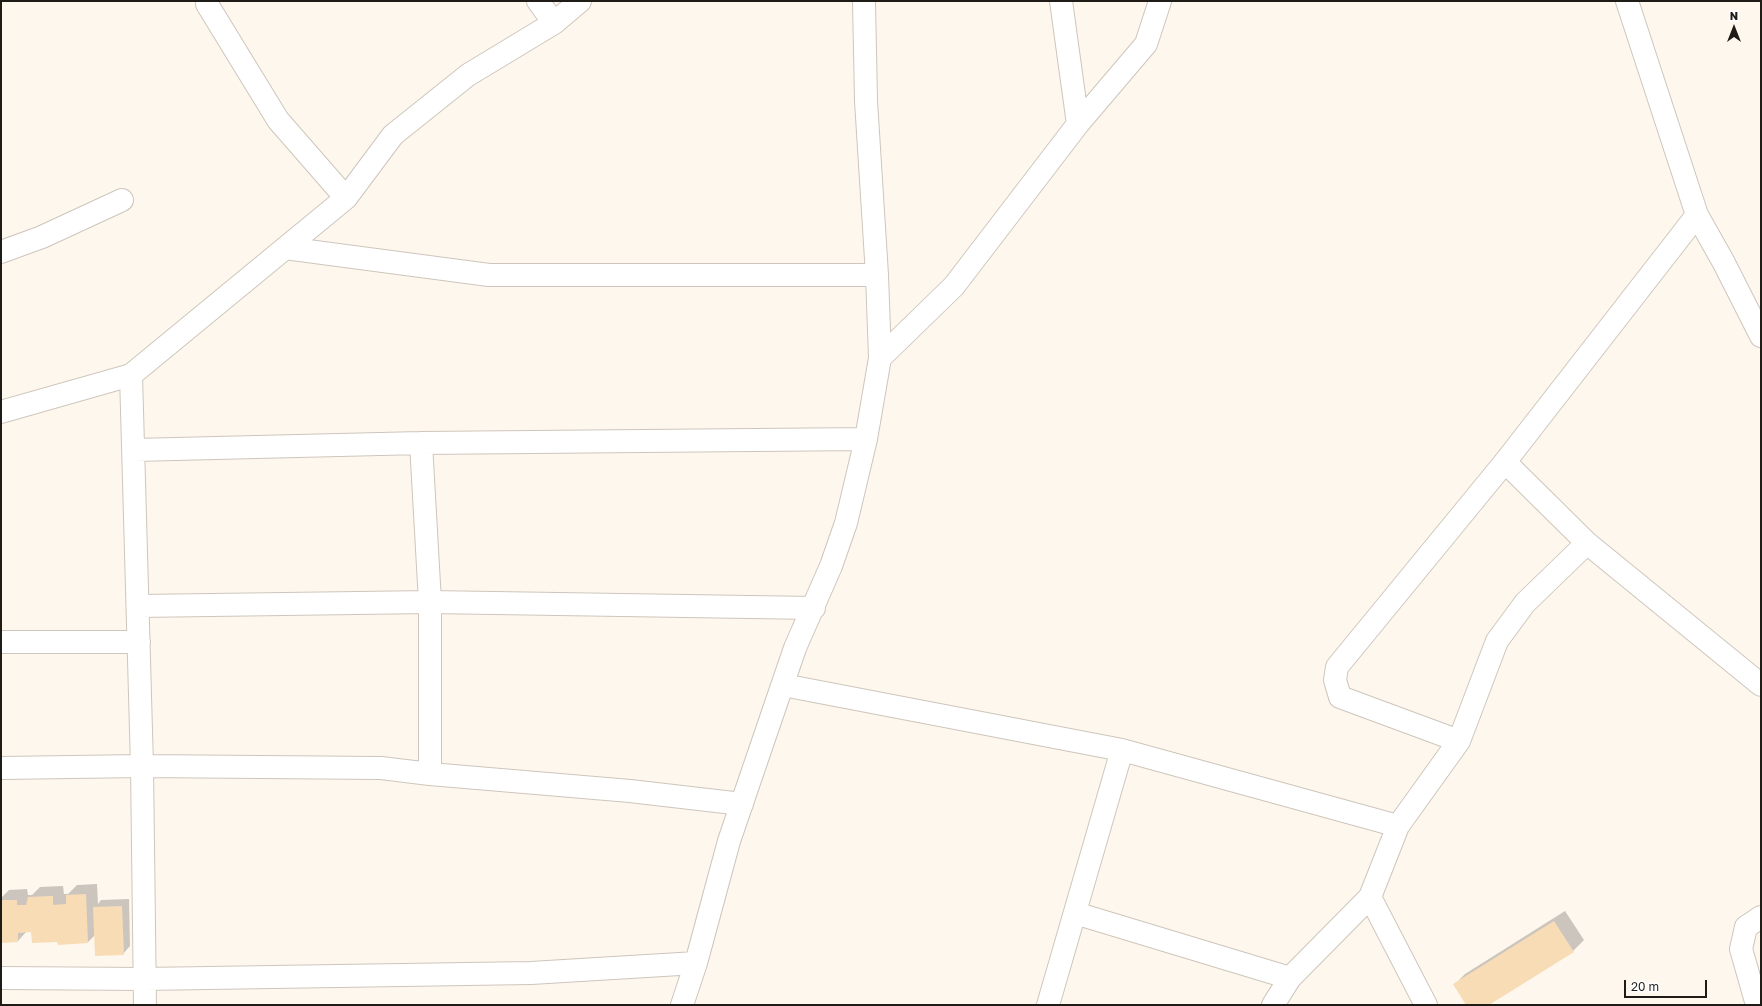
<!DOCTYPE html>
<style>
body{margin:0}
#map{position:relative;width:1762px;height:1006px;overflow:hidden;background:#fef7ee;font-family:"Golos Text",sans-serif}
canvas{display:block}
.frame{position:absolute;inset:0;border:2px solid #1f1c18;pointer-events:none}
.north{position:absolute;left:1714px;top:8px;width:40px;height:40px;-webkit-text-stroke:3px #fff;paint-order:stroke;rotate:0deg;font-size:11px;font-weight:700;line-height:16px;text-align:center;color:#1f1c18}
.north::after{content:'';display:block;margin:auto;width:14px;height:18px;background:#1f1c18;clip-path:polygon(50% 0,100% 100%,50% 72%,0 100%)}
.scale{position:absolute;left:1624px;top:980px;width:83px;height:18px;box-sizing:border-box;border:2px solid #1f1c18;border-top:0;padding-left:5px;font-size:12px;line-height:14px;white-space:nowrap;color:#1f1c18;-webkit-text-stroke:3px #fff;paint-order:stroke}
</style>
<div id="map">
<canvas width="1762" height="1006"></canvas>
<div class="frame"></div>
<div class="north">N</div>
<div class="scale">20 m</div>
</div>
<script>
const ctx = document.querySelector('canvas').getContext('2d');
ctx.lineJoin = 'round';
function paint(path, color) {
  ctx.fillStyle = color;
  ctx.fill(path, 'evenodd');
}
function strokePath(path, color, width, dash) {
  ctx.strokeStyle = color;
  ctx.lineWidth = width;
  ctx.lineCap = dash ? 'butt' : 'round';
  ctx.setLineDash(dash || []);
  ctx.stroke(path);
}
paint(new Path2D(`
 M97,884l1,20 3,-4 28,-1 1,47 -7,8 -28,-19 -7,7 -30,2v-3l-26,-10h-5l-9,10 -17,1v-44l8,-8 18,-1 1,6h4l8,-8 23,-1 1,8h4l9,-9z
 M1565,911l19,29 -11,11 -86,54h-20l-13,-20 11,-11z`), '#0003');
paint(new Path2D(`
 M86,894l2,49 -30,2 -1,-3 -25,1 -1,-11 -13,1v9l-17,1v-43h16v5h9l2,-8 25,-1v9l13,-1v-9z
 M122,906l2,49 -29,1 -2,-49z
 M1554,921l20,31 -85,53h-23l-13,-21z`), '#f8dcb5');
const street = new Path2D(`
 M538,1l16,22
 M1061,1l17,123
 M1627,1l70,214 27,48 37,73
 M207,4l71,116 68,78
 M285,248l204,27h388
 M1,252l41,-15 80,-37
 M880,358l74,-72 124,-162 68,-80 14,-43
 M131,375l11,391 3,239
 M1,412l130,-37 215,-177 47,-63 75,-60 86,-52 26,-22
 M421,443l9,159v172
 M134,450l287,-7 445,-4
 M1505,462l82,81 174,142
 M138,606l292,-4 384,6
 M1,642h138
 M783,685l339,65 276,76
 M1459,741l-119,-44 -5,-17 2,-13 168,-205 192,-247
 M1,768l141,-2 239,2 49,6 200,17 112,13
 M1370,897l56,108
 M1075,913l215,65
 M1,978l143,1 387,-6 165,-10
 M682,1005l14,-42 33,-122 66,-193 36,-82 15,-43 20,-84 14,-81 -3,-83 -11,-174 -2,-100
 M1048,1005l74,-255
 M1273,1005l17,-27 80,-81 28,-71 61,-85 38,-100 28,-38 62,-60
 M1757,1005l-16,-56 5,-22 15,-10`);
strokePath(street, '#cec6bc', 24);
strokePath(street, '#fff', 22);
</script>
